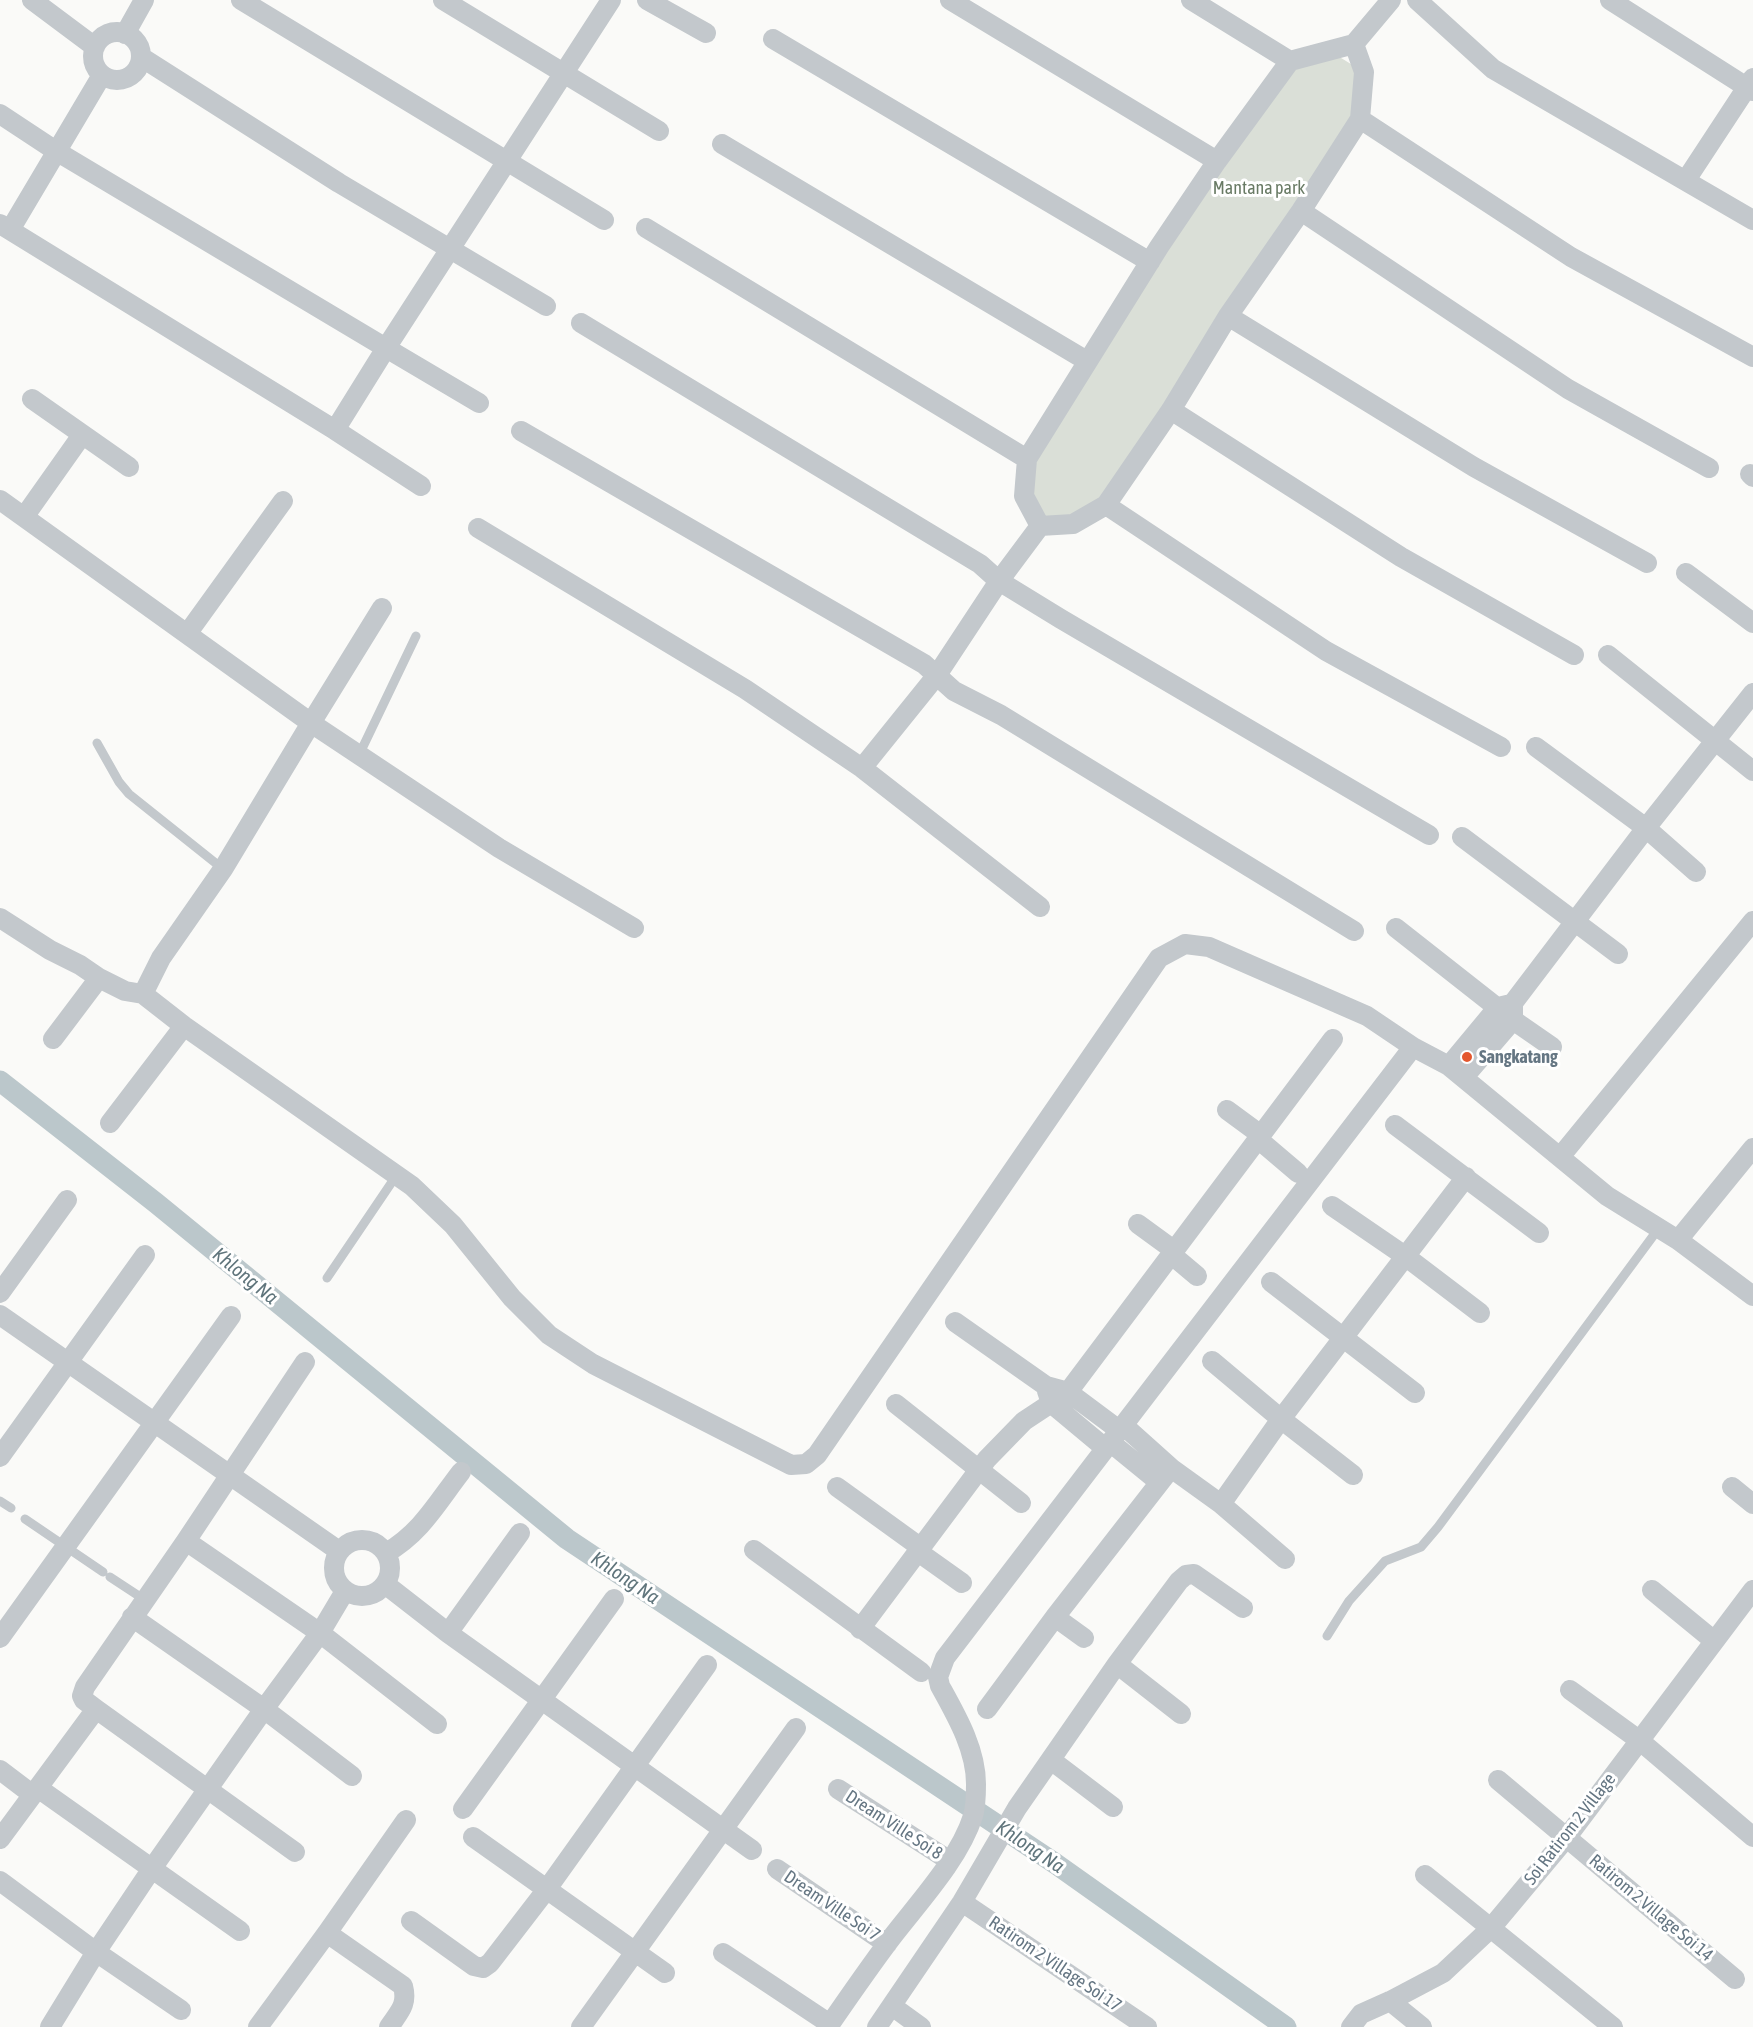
<!DOCTYPE html>
<style>
body{margin:0}
canvas{display:block;background:#fafaf8}
</style>
<canvas width="1753" height="2027"></canvas>
<script>
const ctx = document.querySelector('canvas').getContext('2d');
ctx.lineJoin = 'round';
function paint(path, color) {
  ctx.fillStyle = color;
  ctx.fill(path, 'evenodd');
}
function strokePath(path, color, width, dash) {
  ctx.strokeStyle = color;
  ctx.lineWidth = width;
  ctx.lineCap = dash ? 'butt' : 'round';
  ctx.setLineDash(dash || []);
  ctx.stroke(path);
}
function drawText(font, color, halo, rows, align = 'center') {
  ctx.font = font + ' "Asap Condensed",sans-serif';
  ctx.lineWidth = 6;
  ctx.setLineDash([]);
  ctx.textBaseline = 'middle';
  ctx.strokeStyle = halo;
  ctx.fillStyle = color;
  for (const [text, x, y, turn = 0] of rows) {
    ctx.save();
    ctx.translate(x, y);
    ctx.rotate((+turn || 0) * Math.PI / 180);
    ctx.textAlign = isNaN(turn) ? turn : align;
    if (halo) ctx.strokeText(text, 0, 0);
    ctx.fillText(text, 0, 0);
    ctx.restore();
  }
}
paint(new Path2D(`
 M1328,50l36,22 -4,47 -258,384 -29,21 -36,-6 -10,-59 263,-398z`), '#dadfd7');
strokePath(new Path2D(`
 M0,1081l156,122 411,336 489,325 230,163`), '#bbc7cb', 21);
strokePath(new Path2D(`
 M97,743l22,39 10,12 94,75
 M359,755l57,-119
 M327,1278l69,-102
 M0,1501l11,7
 M25,1519l78,53
 M110,1577l35,23
 M1327,1636l22,-35 36,-40 36,-14 17,-20 221,-299`), '#c3c8cc', 9);
strokePath(new Path2D(`
 M32,0l63,47
 M241,0l363,220
 M443,0l216,131
 M647,0l59,33
 M950,0l267,161
 M1191,0l99,61
 M1417,0l76,69 260,151
 M1610,0l143,91
 M93 56a24 24 0 1 1 48 0a24 24 0 1 1-48 0Z
 M125,34l19,-34
 M773,39l377,223
 M141,57l198,126 207,123
 M0,114l56,37 330,197 225,-348
 M1360,119l211,138 182,100
 M722,144l365,217
 M1686,180l67,-102
 M1301,211l267,178 141,79
 M0,224l335,206 86,56
 M646,228l381,231
 M10,230l92,-155
 M1228,316l246,151 173,96
 M581,323l399,241 19,17 62,38 368,216
 M32,399l97,68
 M1171,410l230,147 173,98
 M335,430l51,-82 93,55
 M521,431l403,233 30,27 47,24 353,216
 M1750,474l3,3
 M0,500l311,223 -88,146 -62,89 -18,36
 M1106,505l220,146 175,96
 M24,517l58,-82
 M1040,526l-16,-30 3,-37 132,-212 58,-86 73,-100 64,-17 37,-44
 M1040,526l33,-2 33,-19 65,-95 57,-94 73,-105 59,-92 4,-47 -10,-28
 M478,528l267,161 117,79 178,139
 M1686,573l67,50
 M382,608l-71,115 188,125 135,80
 M187,634l96,-133
 M1608,655l145,116
 M1536,747l110,81 50,44
 M862,768l75,-93 62,-94 41,-55
 M1462,837l156,117
 M0,918l50,32 30,15 19,13 26,13 18,3 41,32 228,160 41,39 59,73 37,37 44,29 198,101 15,-1 11,-9 342,-497 26,-14 24,3 158,69 46,31 36,19 158,130 71,44 75,56
 M1396,928l117,92 39,27
 M53,1039l46,-61
 M1449,1066l49,-59 13,-3
 M1464,1077l49,-57v-17l133,-175 107,-135
 M1227,1110l34,25
 M110,1123l74,-97
 M1395,1125l144,108
 M1258,1139l40,34
 M1560,1157l193,-236
 M1332,1206l73,50 75,57
 M1138,1224l37,27
 M1678,1240l75,-92
 M1172,1255l25,21
 M1271,1282l144,111
 M0,1293l67,-93
 M0,1315l339,236
 M955,1322l91,64 22,6 51,38
 M1212,1361l69,58 72,56
 M1047,1391l4,12 54,45
 M896,1404l125,99
 M1123,1425l48,43
 M1110,1442l49,40
 M0,1457l145,-202
 M837,1487l83,60
 M1732,1487l21,17
 M1221,1504l64,55
 M334 1568a28 28 0 1 1 56 0a28 28 0 1 1-56 0Z
 M186,1541l134,92 117,91
 M754,1550l167,122
 M917,1551l45,32
 M386,1553c35,-20 51,-50 75,-81
 M385,1584l63,49 304,217
 M1652,1590l61,50
 M132,1617l132,92 88,67
 M1055,1617l29,21
 M860,1629l127,-170 37,-38 44,-29 265,-353
 M448,1633l72,-100
 M0,1638l231,-322
 M1117,1664l64,50
 M1570,1690l69,50 114,97
 M987,1709l68,-92 116,-149 50,36 60,-85 185,-242
 M1051,1760l62,47
 M0,1770l33,25
 M1498,1780l237,199
 M38,1788l202,143
 M838,1789l112,72
 M463,1809l151,-210
 M473,1837l192,136
 M0,1839l96,-130
 M295,1852l-199,-143 -12,-9 -2,-4 3,-9 101,-146 119,-179
 M777,1869l110,75
 M1425,1875l188,152
 M0,1881l96,71 85,58
 M962,1902l185,125
 M411,1921l63,45 9,2 7,-5 57,-74 160,-224
 M327,1933l76,53c5,19 -4,26 -14,41
 M723,1953l107,71
 M1390,2001l32,26
 M892,2006l29,21
 M50,2027l46,-75 55,-82 113,-161 56,-76 25,-42
 M258,2027l69,-94 79,-113
 M581,2027l215,-299
 M828,2027c20,-29 40,-58 61,-86 28,-37 70,-81 84,-125 3,-10 3,-23 3,-32 0,-35 -20,-69 -36,-98l-2,-9 7,-19 468,-611
 M877,2027l85,-125 55,-94 100,-144 62,-83 7,-6 8,-1 49,34
 M1351,2027l10,-13 29,-13 53,-28 48,-45 76,-91 186,-247`), '#c3c8cc', 20);
for (const [x, y, r, color] of [
 [1467,1057,6,"#e4572e"]
]) {
  const dot = new Path2D();
  dot.arc(x, y, r, 0, 2 * Math.PI);
  ctx.fillStyle = color;
  ctx.fill(dot);
  strokePath(dot, '#fff', 2);
}
drawText('18px', '#687a64', '#fff', [
 ["Mantana park",1259,188]
]);
drawText('bold 18px', '#657683', '#fff', [
 ["Sangkatang",1479,1057]
], 'left');
drawText('18px', '#657683', '#fff', [
 ["Dream Ville Soi 8",894,1825,33],
 ["Soi Ratirom 2 Village",1570,1829,-52],
 ["Dream Ville Soi 7",832,1906,34],
 ["Ratirom 2 Village Soi 14",1651,1908,40],
 ["Ratirom 2 Village Soi 17",1055,1964,34]
]);
drawText('italic 20px', '#60757c', '#fff', [
 ["Khlong Na",245,1276,39],
 ["Khlong Na",625,1578,34],
 ["Khlong Na",1030,1847,34]
]);
</script>
